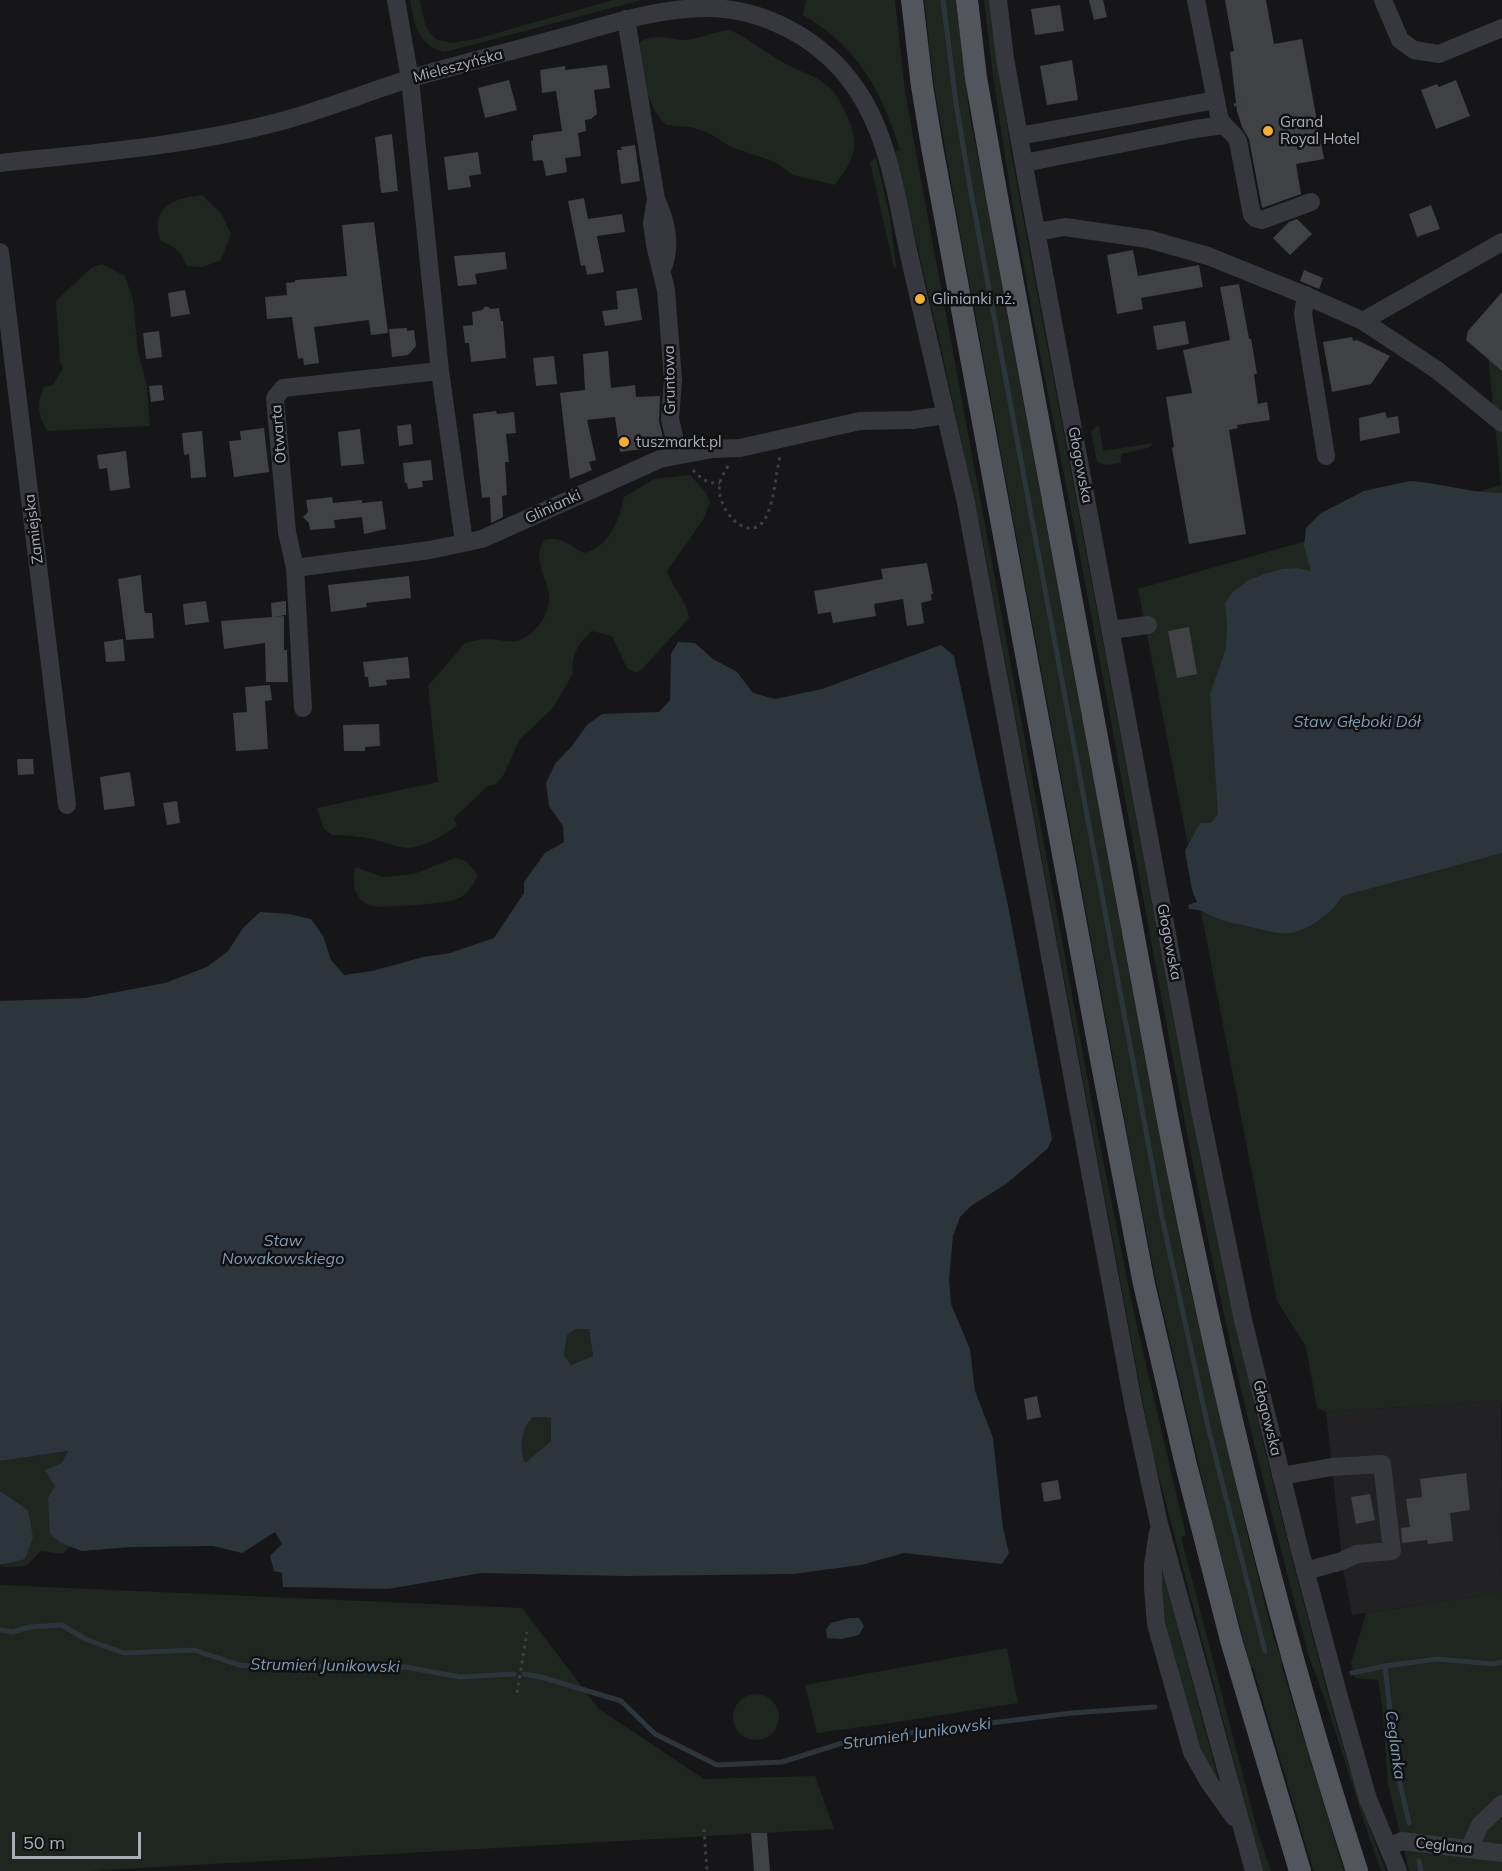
<!DOCTYPE html>
<meta charset="utf-8">
<style>
body{margin:0}
#map{position:relative;width:1502px;height:1871px;overflow:hidden;background:#161618;font-family:Mulish,sans-serif}
canvas{display:block}
.scale{position:absolute;left:12px;top:1832px;width:129px;height:27px;box-sizing:border-box;border:3px solid #a8adb8;border-top:0;padding-left:8px;font-size:18px;line-height:21px;white-space:nowrap;color:#a8adb8;-webkit-text-stroke:4px #111113;paint-order:stroke}
</style>
<div id="map">
<canvas width="1502" height="1871"></canvas>
<div class="scale">50 m</div>
</div>
<script>
const ctx = document.querySelector('canvas').getContext('2d');
ctx.lineJoin = 'round';
function paint(path, color) {
  ctx.fillStyle = color;
  ctx.fill(path, 'evenodd');
}
function strokePath(path, color, width, dash) {
  ctx.strokeStyle = color;
  ctx.lineWidth = width;
  ctx.lineCap = dash ? 'butt' : 'round';
  ctx.setLineDash(dash || []);
  ctx.stroke(path);
}
function drawText(font, color, halo, rows, align = 'center') {
  ctx.font = font + ' Mulish,sans-serif';
  ctx.lineWidth = 5;
  ctx.setLineDash([]);
  ctx.textBaseline = 'middle';
  ctx.strokeStyle = halo;
  ctx.fillStyle = color;
  for (const [text, x, y, turn = 0] of rows) {
    ctx.save();
    ctx.translate(x, y);
    ctx.rotate((+turn || 0) * Math.PI / 180);
    ctx.textAlign = isNaN(turn) ? turn : align;
    if (halo) ctx.strokeText(text, 0, 0);
    ctx.fillText(text, 0, 0);
    ctx.restore();
  }
}
paint(new Path2D(`
 M1501,1401l1,188 -5,4 -145,22 -9,-46 -17,-157z`), '#222225');
paint(new Path2D(`
 M410,0h10l5,24 5,9 6,6 16,4 24,-4 137,-39h29l-197,52c-27,-6 -31,-28 -35,-52z
 M806,0h89l10,90 10,57 183,988 36,178 52,222 -5,2 77,296 13,38h-8l-111,-420 -171,-919 -42,-193 -44,-187 5,-2c-19,-59 -41,-103 -97,-135z
 M924,0h32l13,110 17,90 171,924 30,151 59,253 28,111 9,24 -2,1 63,207h-30l-3,-8 -58,-195 -2,1 -39,-147 -56,-241 -24,-121 -177,-955 -21,-120z
 M984,0h5l22,152 179,955c32,162 68,323 110,482 25,95 49,190 86,282h-5c-26,-71 -44,-144 -72,-214 -36,-137 -72,-274 -100,-413 -41,-202 -76,-406 -114,-609 -39,-211 -88,-421 -111,-635z
 M730,30c18,8 33,21 51,31 16,10 33,13 48,26 8,7 13,18 17,27 15,31 9,44 -11,71l-42,-10 -18,-13 -44,-15 -24,-15 -17,-5 -24,-2c-17,-17 -33,-60 -26,-83 15,-9 27,-3 43,-2 16,0 31,-9 47,-10z
 M876,158l14,59 6,51h-2l-24,-106z
 M202,195l19,18 10,21 -10,26 -18,7 -16,-1 -6,-12 -6,-6 -15,-8c-10,-33 14,-42 42,-45z
 M102,264l23,12 8,24 5,51 9,35 3,40 -102,5c-10,-14 -12,-28 -4,-44l9,-2 10,-17 -3,-7 -4,-60 35,-33z
 M1502,349v1056l-1,-4 -175,11 -9,-4 -11,-61 -29,-46 -139,-712 363,-104 -13,-130z
 M1099,425l4,26 50,-8 -5,5 -27,6v9l-15,2 -9,-3 -6,-31z
 M690,475l16,18 4,9 -7,18 -36,51c5,17 20,29 22,47l-47,51 -6,4 -9,-5 -15,-32 -20,-5c-13,11 -22,25 -19,43l-21,35 -32,30 -17,37 -7,8 -8,2 -34,32 3,8c-13,8 -27,18 -42,21 -12,3 -21,-2 -32,-5 -17,-5 -34,-7 -51,-7l-8,-6 -7,-21 121,-26 -10,-96 37,-43c8,-2 16,-4 23,-4 10,0 20,4 29,2 18,-5 34,-27 32,-47 -3,-20 -17,-34 -5,-54 20,-4 24,6 41,13 25,-8 34,-32 39,-56l30,-18z
 M455,858l11,3 12,14c-5,9 -10,20 -21,24 -13,5 -71,9 -85,7 -4,-1 -9,-4 -12,-7 -8,-10 -6,-21 -5,-32l28,10 31,-3z
 M576,1329h13l4,27 -22,9 -7,-10 3,-20z
 M533,1417l19,1 -1,23 -26,22c-6,-16 -5,-34 8,-46z
 M68,1451l-13,35 6,57 9,3 -7,8 -22,-3 -15,15 -26,1 10,-5 18,-52 -28,-19v-30z
 M1160,1568h2l57,214 -20,-30 -37,-127z
 M0,1585l522,23 77,101 105,70 111,-3 19,53 -746,42h-88z
 M1502,1589v282h-93l-21,-87 -6,-79 -4,-25 -23,-2 -4,-15 15,-50 131,-20z
 M1007,1648l11,55 -134,21 -67,9 -12,-48z
 M733 1717a23 23 0 1 1 46 0a23 23 0 1 1-46 0Z`), '#1e261f');
paint(new Path2D(`
 M1410,481c31,2 60,12 92,12v360l-160,43c-8,13 -16,20 -29,28 -25,15 -35,9 -62,3 -11,-3 -22,-4 -32,-8 -13,-5 -14,-9 -30,-10l-1,-4 9,-3 -5,-12 -7,-39 15,-28h11l7,-9 -8,-120 16,-46 1,-23 -2,-22 7,-10 15,-12 17,-7 19,-5 14,-1 14,3 -7,-25 2,-18 15,-15 43,-22z
 M678,642l17,1 18,16 24,13 16,21 22,6 47,-10 119,-44 13,11 54,250 44,233 -4,9 -17,15 -25,21 -35,22 -11,11 -7,19 -4,43 2,25 19,45 5,42 18,47 10,90 6,25 -7,11 -98,-11 -43,12 -68,9 -168,2 -144,-3 -93,16 -105,-2 -1,-14 -8,-2 -4,-15 12,-12 -7,-12 -33,21 -29,-7 -82,1 -49,4 -21,-8 -11,-9 -2,-36 7,-12 -10,-16 17,-7 6,-12 -68,10v-460l85,-3 80,-15 42,-16 21,-16 15,-23 17,-16 29,2 22,5 12,17 8,24 13,15 28,-4 51,-14 27,-4 44,-15 30,-45v-11l21,-29 19,-11 -1,-16 -14,-20 -3,-23 9,-19 17,-18 15,-21 15,-11 57,-2 11,-12 1,-46zM576,1329h13l4,27 -22,9 -7,-10 3,-20zM533,1417l18,1v23l-26,22c-6,-15 -4,-35 8,-46z
 M0,1491l28,19 5,27 -8,22 -25,6z
 M850,1618h9l5,8 -5,9 -17,4 -15,-1 -1,-9 5,-6z`), '#2c353c');
strokePath(new Path2D(`
 M943,0l13,103 14,84 192,1030 46,210 57,224
 M0,1630l12,2 18,-5 32,-2 23,14 39,14 70,-3 45,15 36,3 42,-2 23,2 65,-1 55,10 54,-3
 M1385,1666l11,100 13,57
 M1352,1673l33,-7 52,-7 57,5 8,-2
 M524,1674l17,3 80,24 34,33 62,31 65,-3 70,-22 220,-27 83,-6
 M1419,1861l2,10`), '#2c353c', 5);
paint(new Path2D(`
 M1089,0h14l4,17 -13,3z
 M1225,0h41l8,44 28,-5 22,120 -28,5 5,30 -39,14 -13,-69 -7,-12 -5,-16 -7,-59 4,-1z
 M1060,5l4,26 -29,4 -4,-26z
 M1072,60l6,40 -31,5 -7,-39z
 M607,65l3,23 -16,2 3,24 -6,5 -6,1 1,11 -8,2 3,23 -16,2 2,14 -21,4 -3,-15 -2,-1 -8,1 -2,-20 2,-1v-5l29,-4 -6,-40 -14,2 -2,-23 25,-4v4z
 M509,80l8,30 -32,8 -7,-30z
 M1456,80l14,36 -34,13 -15,-39 16,-6 2,3z
 M392,134l6,57 -17,2 -6,-56z
 M635,145l5,36 -19,3 -4,-34h5l-1,-3z
 M478,152l3,22 -12,2 2,11 -23,3 -4,-33z
 M584,198l4,21 34,-5 3,18 -28,4 7,36 -17,3 -2,-10 -4,1 -13,-65z
 M1431,205l9,24 -23,8 -8,-23z
 M1297,219l15,15 -22,21 -17,-17 16,-16z
 M374,222l14,111 -17,2 -2,-15 -55,7 5,36 -15,2 -1,-7 -5,1 -6,-42 -25,2 -2,-22 22,-2 -1,-12 9,-1v-2l52,-4 -5,-51z
 M1133,250l5,26 61,-11 4,22 -62,11 2,11 -26,5 -10,-59z
 M505,252l2,17 -32,5 2,10 -19,2 -4,-30z
 M1304,270l19,8 -4,11 -19,-8z
 M1239,284l10,55h2l6,35h-3l4,30 9,-2 3,18 -33,5 1,3 -9,2 17,104 -57,10 -17,-96 2,-1 -8,-50 26,-4 -9,-43 47,-10 -10,-53z
 M637,288l5,32 -37,6 -3,-15 16,-2 -2,-18z
 M185,290l5,24 -19,3 -3,-24z
 M1502,292v79l-36,-31 2,-9z
 M486,306l5,3 8,-1 2,13h2l3,37 -35,4 -2,-19h-4l-2,-17 10,-1 -1,-13 10,-2z
 M1185,321l4,23 -32,6 -4,-24z
 M407,328v3l7,-1 2,16 -8,9 -16,2 -3,-28z
 M159,331l3,26 -16,2 -3,-26z
 M1352,337l1,4 4,-1 33,16 -19,28 -39,8 -9,-50z
 M608,351l3,37 24,-3 1,12 24,-1 -1,25 6,25 -45,6 -5,-35 -28,3 9,40 -7,2 3,8 -22,9 -10,-86 25,-3 -2,-36z
 M554,356l3,28 -21,2 -3,-28z
 M162,385l2,15 -13,2 -2,-16z
 M496,411l1,3 17,-2 2,21 -10,1 3,28h-4l2,33 -5,1 1,21 -12,6 -1,-26 -8,1 -9,-84z
 M1385,412l2,6 11,-2 2,17 -40,8 -1,-23z
 M411,424l2,20 -14,2 -2,-20z
 M264,428l5,44 -35,5 -5,-36 12,-1 -1,-9z
 M360,429l4,35 -23,2 -3,-34z
 M202,431l4,46 -15,1 -2,-24 -5,1 -2,-22z
 M126,451l4,37 -20,3 -3,-23 -8,1 -2,-14z
 M431,460l2,20 -11,1 1,6 -15,2 -1,-6h-2l-2,-20z
 M332,497l1,6 29,-3v3l20,-2 4,28 -22,5 -2,-17 -28,3 1,8 -25,2 -1,-7 -6,-6 5,-5 -2,-12z
 M927,563l6,31h-2l1,6 -11,3 3,20 -3,1 -14,2 -4,-27 -29,5 2,12 -43,7 -2,-11 -13,2 -4,-23 69,-12 -2,-10z
 M141,575l3,34 1,4h7l2,25 -28,2 -8,-61z
 M409,576l2,22 -45,5 1,4 -36,5 -3,-27z
 M206,601l3,21 -24,3 -2,-21z
 M286,601v14l-14,2 -1,-14z
 M284,616v34h3l1,32h-22l-1,-39 -41,6 -3,-28z
 M1189,627l8,47 -20,4 -9,-47z
 M123,639l2,22 -19,1 -2,-20z
 M408,657l2,21 -24,2 1,5 -18,2 -1,-10h-3l-2,-15z
 M270,685l2,15 -7,1 3,48 -32,2 -3,-38 14,-1 -2,-25z
 M379,724l1,22 -15,1v4h-21l-1,-26z
 M17,759h16l1,15 -16,1z
 M130,772l5,34 -31,4 -4,-33z
 M177,801l3,22 -13,2 -4,-22z
 M1037,1396l4,21 -14,3 -3,-21z
 M1466,1473l4,37 -20,3 3,28 -25,3 -1,-4 -25,3 -1,-15 9,-1 -4,-28 16,-2 -2,-18z
 M1058,1480l3,19 -17,3 -3,-19z
 M1370,1494l5,26 -19,4 -5,-27z
 M751,1833h16l3,38h-16z`), '#404145');
strokePath(new Path2D(`
 M1234,105l10,-2
 M728,466c-3,6 -7,11 -8,17 -6,25 30,65 46,34 9,-18 9,-41 14,-60
 M693,470c9,9 14,14 27,13
 M517,1693l10,-61
 M704,1829l3,42`), '#3d3f44', 3, [3, 4.5]);
strokePath(new Path2D(`
 M396,0l14,79 30,292 24,171
 M998,0l7,58 22,124 172,924 44,214 56,227 40,150 29,102 30,72
 M1196,0l23,116c3,11 14,15 19,25l14,74 3,3 7,2 49,-18
 M1383,0l17,40 14,10 25,4 63,-26
 M626,19l30,180 -4,24 3,22 11,45 7,90 -3,39 8,35
 M1019,136l197,-36
 M0,163c93,-10 187,-17 278,-41 45,-12 89,-30 134,-44 51,-15 103,-28 155,-42 46,-13 95,-29 144,-28 58,2 114,34 146,82 32,47 40,110 52,165 19,83 38,165 57,248l168,905 25,116 95,347
 M1024,163l171,-34 29,-4
 M656,199c10,22 15,43 8,66
 M1037,232l28,-5 83,12 60,17 94,38 61,27 74,49 65,53
 M0,252l67,553
 M1306,295l-3,19 23,142
 M1363,321l139,-79
 M295,568l-8,-36 -12,-134 8,-10 157,-17
 M1111,630l37,-5
 M303,708l-8,-140 135,-18 52,-11 178,-80 52,-10 28,-1 120,-27 52,-1 34,-5
 M1281,1476l51,-9 50,-3 10,87 -35,3 -15,7 -37,10
 M1158,1532l-5,33v23l3,36 36,128 17,30 25,35
 M1388,1847l14,-6 100,12
 M1469,1849l11,-24 22,-21`), '#37383d', 18);
strokePath(new Path2D(`
 M912,0l10,86 10,61 171,923 41,214 42,181 45,175 69,231
 M967,0l9,78 21,119 171,924c49,254 109,505 189,750`), '#53555c', 22);
for (const [x, y, r, color] of [
 [1268,131,6,"#f2b134"],
 [920,299,6,"#f2b134"],
 [624,442,6,"#f2b134"]
]) {
  const dot = new Path2D();
  dot.arc(x, y, r, 0, 2 * Math.PI);
  ctx.fillStyle = color;
  ctx.fill(dot);
  strokePath(dot, '#111113', 2);
}
drawText('15px', '#a8adb8', '#111113', [
 ["Mieleszyńska",458,66,-15],
 ["Gruntowa",670,380,-91],
 ["Otwarta",279,434,-95],
 ["Głogowska",1080,465,79],
 ["Glinianki",553,507,-25],
 ["Zamiejska",34,529,-97],
 ["Głogowska",1169,942,79],
 ["Głogowska",1267,1418,76],
 ["Ceglana",1444,1846,6]
]);
drawText('15px', '#a8adb8', '#111113', [
 ["Grand",1280,122],
 ["Royal Hotel",1280,139],
 ["Glinianki nż.",932,299],
 ["tuszmarkt.pl",636,442]
], 'left');
drawText('italic 16px', '#7f9bb3', '#111113', [
 ["Staw Głęboki Dół",1357,722],
 ["Staw",283,1241],
 ["Nowakowskiego",283,1259],
 ["Strumień Junikowski",325,1666,1],
 ["Strumień Junikowski",917,1734,-8],
 ["Ceglanka",1395,1745,82]
]);
</script>
